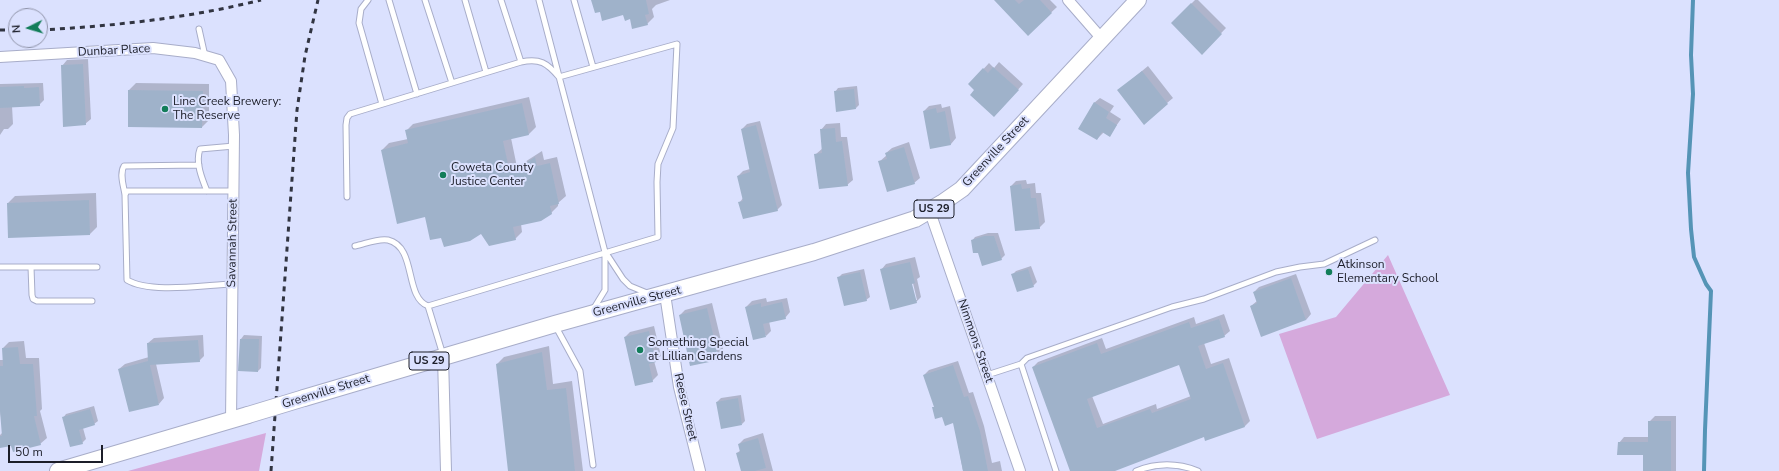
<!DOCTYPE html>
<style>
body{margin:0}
#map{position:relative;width:1779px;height:471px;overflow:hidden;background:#dbe1fe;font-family:"Nunito Sans",sans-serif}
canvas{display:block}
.north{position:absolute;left:8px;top:8px;width:40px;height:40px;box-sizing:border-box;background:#dbe1fe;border:1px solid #8f93a9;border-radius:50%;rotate:265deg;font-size:11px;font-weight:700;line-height:16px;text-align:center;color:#1c1e29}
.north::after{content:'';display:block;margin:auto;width:14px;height:18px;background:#127d59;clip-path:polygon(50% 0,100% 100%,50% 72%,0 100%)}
.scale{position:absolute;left:8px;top:445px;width:95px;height:18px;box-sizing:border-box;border:2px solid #1c1e29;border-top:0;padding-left:5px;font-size:12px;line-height:14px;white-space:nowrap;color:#1c1e29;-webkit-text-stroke:3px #dbe1fe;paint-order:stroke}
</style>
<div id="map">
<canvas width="1779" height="471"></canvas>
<div class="north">N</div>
<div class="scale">50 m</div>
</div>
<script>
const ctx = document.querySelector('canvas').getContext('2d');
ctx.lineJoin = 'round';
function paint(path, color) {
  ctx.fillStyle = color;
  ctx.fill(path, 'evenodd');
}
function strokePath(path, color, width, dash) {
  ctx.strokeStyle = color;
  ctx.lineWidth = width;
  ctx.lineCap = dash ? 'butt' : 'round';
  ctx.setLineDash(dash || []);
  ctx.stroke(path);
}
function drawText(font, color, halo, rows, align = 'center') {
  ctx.font = font + ' "Nunito Sans",sans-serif';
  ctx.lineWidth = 4;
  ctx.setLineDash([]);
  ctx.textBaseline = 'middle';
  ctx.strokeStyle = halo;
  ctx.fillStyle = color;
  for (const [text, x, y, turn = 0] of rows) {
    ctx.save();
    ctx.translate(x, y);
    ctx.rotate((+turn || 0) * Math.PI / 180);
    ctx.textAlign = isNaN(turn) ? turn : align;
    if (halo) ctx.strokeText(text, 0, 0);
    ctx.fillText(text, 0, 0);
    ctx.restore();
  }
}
paint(new Path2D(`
 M1388,255l62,140 -133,44 -38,-105 57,-17z
 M266,433l-7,38h-131z`), '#d5a9dc');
paint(new Path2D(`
 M592,0h78l-14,5 -4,4 2,8 -7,7 -23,-10 -23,-3z
 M1002,0h48l7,7 -29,27z
 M1195,0h3l28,28 -24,25 -30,-30z
 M88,59l3,60 -6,5 -23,-58 5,-6z
 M999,62l24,22 -23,26 -30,-26 19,-21 5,5z
 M1148,66l25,32 -6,5 -48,-13z
 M43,83l1,17 -5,5 -27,1 1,18 -5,5h-4l-4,6v-51z
 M136,83l73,1v36l-7,7 -73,-37z
 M857,86l2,19 -3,3 -21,-16 3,-4z
 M529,97l7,30 -7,7 -18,4 6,29 25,-16 2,9 13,-3 9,39 -8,7v3l-7,7 -30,11 1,8 -7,7 -33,-7 -40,4 -16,-20 -44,-66 7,-7 19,-4 -2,-8 7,-7z
 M1100,98l14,8 -4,6 11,7 -12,17 -5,-4 -7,7 -3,-36z
 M941,104l1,4 8,-2 6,32 -5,6 -20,4 -7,-37 5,-5z
 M760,121l22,84 -5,5 -37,-8 3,-4 -5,-22 5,-5 7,-2 -8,-40 5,-5z
 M840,123l1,14h6l6,43 -6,5 -31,-31 7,-6 -2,-18 5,-6z
 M909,142l11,36 -6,5 -35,-21 8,-7 -1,-2 6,-5z
 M1026,180l1,4 8,-1 1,10h5l4,29 -6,6 -28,-42 5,-5z
 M96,193l1,34 -7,7 -82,-31 7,-7z
 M988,233h10l7,22 -4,4 -23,-7 -6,-11 3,-4z
 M915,257l5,20 -3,2 4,18 -5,5 -35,-32 5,-6zM910,279h2l5,21h-2z
 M1031,266l6,16 -4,4 -21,-11 4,-4z
 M864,269l6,28 -4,3 -27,-23 3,-3z
 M1296,274l15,40 -5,6 -55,-14 6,-5 -3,-9 5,-5z
 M766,298l1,4 20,-4 3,14 -5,6 -16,3 2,10 -5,5 -20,-29 6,-6z
 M712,303l12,50 -5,6 -39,-44 5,-5z
 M1224,314l6,17 -6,5 -20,7 7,21 18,-6 21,63 -5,5 -40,10 -94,35h-40l-38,-104 5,-5 64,-24 4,11 88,-32 2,7zM1180,364l11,32 -34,13 -1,-5 -53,20 -11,-28z
 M654,326l7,30 -7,5 4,14 -6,6 -27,-44 5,-5z
 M203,335l1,21 -5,5 -43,3 8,34 -5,6 -40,-35 6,-5 24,-7 -1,-14 6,-5z
 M244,335l18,1 -1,32 -3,3 -19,-1 2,-31z
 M24,341l2,17h13l3,51 -2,2 7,27 -7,6h-28l-12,3v-12l3,-3 -3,-22v-50h4l-1,-12 6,-6z
 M549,346l4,38 19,-3 11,90h-74l-12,-107 7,-7z
 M958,361l11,32 4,-1 11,34 8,37 8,-2 2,10h-39l-9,-49 -21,-14 2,-2 -11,-31 5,-5z
 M741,395l4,26 -3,3 -25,-22 4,-4z
 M94,406l4,15 -4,3 -11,4 3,11 -4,4 -19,-25 3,-4z
 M1655,416h21v55h-32v-17l-25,-11 5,-6h25v-15z
 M763,433l10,38h-31l-5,-18 4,-3 -2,-6 5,-5z`), '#0003');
strokePath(new Path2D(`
 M1693,0l-2,55 2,39 -5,79 3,56 3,28 12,27 5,7 -6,139 -1,41`), '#5594b6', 4);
paint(new Path2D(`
 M591,0h55l3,14 -4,1 3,10 -16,4 -2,-10 -5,2 -2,-6 -21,6 -2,-9 -5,1z
 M994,0h21l4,4 5,-4h16l12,13 -24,23z
 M1191,3l31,31 -20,21 -31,-32z
 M83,64l3,61 -23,2 -2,-62z
 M993,67l26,23 -25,27 -24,-22 4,-5 -6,-6 15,-16 5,5z
 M1142,71l26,33 -24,21 -27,-35z
 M24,86v2l15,-1 1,19 -40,2v-21z
 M854,89l2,20 -20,3 -2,-21z
 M128,90l75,1 -1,37 -74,-1z
 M1094,102l15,10 -3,6 11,7 -7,12 -8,-5 -5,8 -19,-11z
 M522,103l7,32 -26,6 7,32 25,-16 2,9 13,-3 9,41 -9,2 2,8 -11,7 -28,6 3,13 -27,6 -8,-12 -11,7 -26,6 -3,-9 -11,2 -5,-23 -28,7 -16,-74 27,-7 -3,-13z
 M936,108l1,5 8,-2 6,34 -21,4 -7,-38z
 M756,125l22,86 -35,8 -5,-17 5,-1 -6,-25 13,-4 -9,-43z
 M835,128l1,14 6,-1 6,45 -29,3 -5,-35 8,-1 -2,-24z
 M904,147l11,37 -28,8 -9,-31 9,-2 -2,-6z
 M1021,184l1,5 8,-1 1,10h5l4,31 -25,2 -5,-45z
 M89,200l1,35 -82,3 -1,-35z
 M984,236h10l8,24 -20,6 -4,-13h-5l-2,-13z
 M910,262l5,21 -3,1 5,19 -27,7 -10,-41z
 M1028,269l6,18 -17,5 -6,-18z
 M860,272l7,29 -23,5 -7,-29z
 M1291,278l15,42 -45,17 -11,-31 7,-3 -4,-11z
 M782,302l4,17 -23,5 3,13 -13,3 -8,-33 16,-4v4z
 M707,308l12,52 -29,6 -11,-51z
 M1219,319l6,18 -27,9 8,23 17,-6 22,64 -40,14 -1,-4 -89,34h-45l-38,-104 65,-24 4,11 88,-32 2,6zM1179,365l12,34 -39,14 -2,-4 -53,19 -10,-29z
 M649,331l7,31 -7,2 4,18 -18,4 -11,-49z
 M240,339h19l-1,33 -20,-1z
 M198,340l2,22 -50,3 9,40 -30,7 -11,-43 30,-8 -1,-18z
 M18,347l2,17h13l4,52h-3l7,29 -28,7 -2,-6 -11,2v-12h2l-2,-25v-45h3l-1,-18z
 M542,352l5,38 19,-2 9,83h-67l-12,-107z
 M953,365l11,32 4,-1 12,35 8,40h-25l-10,-48 -8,3 -3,-9 -7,2 -3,-12h2l-11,-32z
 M738,398l4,27 -21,4 -5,-27z
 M90,409l5,16 -16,5 4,14 -13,3 -8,-30z
 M1648,421h23v50h-28v-16h-26l1,-13h30z
 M758,438l8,30 -11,3h-14l-5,-18 4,-1 -2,-8z`), '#9fb2ca');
const service = new Path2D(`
 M368,0l-7,9 -2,14 23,81
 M389,0l28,94
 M425,0l27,83
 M465,0l21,72
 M501,0l20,62
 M539,0l66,252v38l-11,18
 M574,0l19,67
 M199,29l6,27
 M207,191c-5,-12 -12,-29 -7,-42l34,-3
 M125,195c-1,-8 -6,-21 -1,-29l75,-1
 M347,197l-1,-72 1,-7 3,-4 171,-52c19,-4 26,1 38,15l118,-33 -4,84 -15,36 -1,18 1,55 -230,69c-24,-9 -11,-59 -40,-66 -10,-2 -23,4 -33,6
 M606,253l17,26 7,7 17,7
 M0,267h97
 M31,267l1,28 1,4 4,2h55
 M232,284c-28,1 -81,10 -105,-4l-2,-85 2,-4h106
 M428,306l15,49
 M556,327l24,44 13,94
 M1021,364l35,107
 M987,375l34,-11 6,-6 145,-51 32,-8 72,-27 24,-5 24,-3 51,-24
 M1136,471c20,-8 42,-8 62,0`);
const minor = new Path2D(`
 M1068,0l34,39
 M0,57l153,-9 42,5 24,7 12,21 3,54 -3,286
 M930,212l90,259
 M665,294l14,93 21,84
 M443,357l3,114`);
const primary = new Path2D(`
 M304,398l251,-74 259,-72 101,-33 27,-16 20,-14 176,-189
 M58,471l190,-56`);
strokePath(service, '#a8adc9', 7);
strokePath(minor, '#a8adc9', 12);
strokePath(primary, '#a8adc9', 18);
strokePath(service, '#fff', 5);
strokePath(minor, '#fff', 10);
strokePath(primary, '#fff', 16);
strokePath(new Path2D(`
 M0,30h16
 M40,30c74,-4 149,-12 221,-30
 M271,471l26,-361 8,-54 13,-56`), '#313441', 3, [5, 5]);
const primaryBridge = new Path2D(`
 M248,415l56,-17`);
strokePath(primaryBridge, '#a8adc9', 18, []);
strokePath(primaryBridge, '#fff', 16);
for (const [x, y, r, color] of [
 [165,109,4,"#127d59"],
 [443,175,4,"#127d59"],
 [1329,272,4,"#127d59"],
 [640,350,4,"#127d59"]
]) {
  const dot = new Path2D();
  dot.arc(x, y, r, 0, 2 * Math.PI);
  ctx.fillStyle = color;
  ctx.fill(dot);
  strokePath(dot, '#dbe1fe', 1.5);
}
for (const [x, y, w] of [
 [934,209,40],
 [429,361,40]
]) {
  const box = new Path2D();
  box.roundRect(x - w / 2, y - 9, w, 18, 3);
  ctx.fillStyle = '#dbe1fe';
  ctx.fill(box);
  strokePath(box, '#1c1e29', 1);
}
drawText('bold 11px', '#1c1e29', null, [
 ["US 29",934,209],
 ["US 29",429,361]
]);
drawText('12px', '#1c1e29', '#dbe1fe', [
 ["Dunbar Place",114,51,-3],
 ["Greenville Street",996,152,-47],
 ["Savannah Street",233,243,-89],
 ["Greenville Street",637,302,-15],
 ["Nimmons Street",975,341,71],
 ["Greenville Street",326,392,-17],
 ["Reese Street",685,407,77]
]);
drawText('12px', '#1c1e29', '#dbe1fe', [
 ["Line Creek Brewery:",173,102],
 ["The Reserve",173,116],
 ["Coweta County",451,168],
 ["Justice Center",451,182],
 ["Atkinson",1337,265],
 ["Elementary School",1337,279],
 ["Something Special",648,343],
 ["at Lillian Gardens",648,357]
], 'left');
</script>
